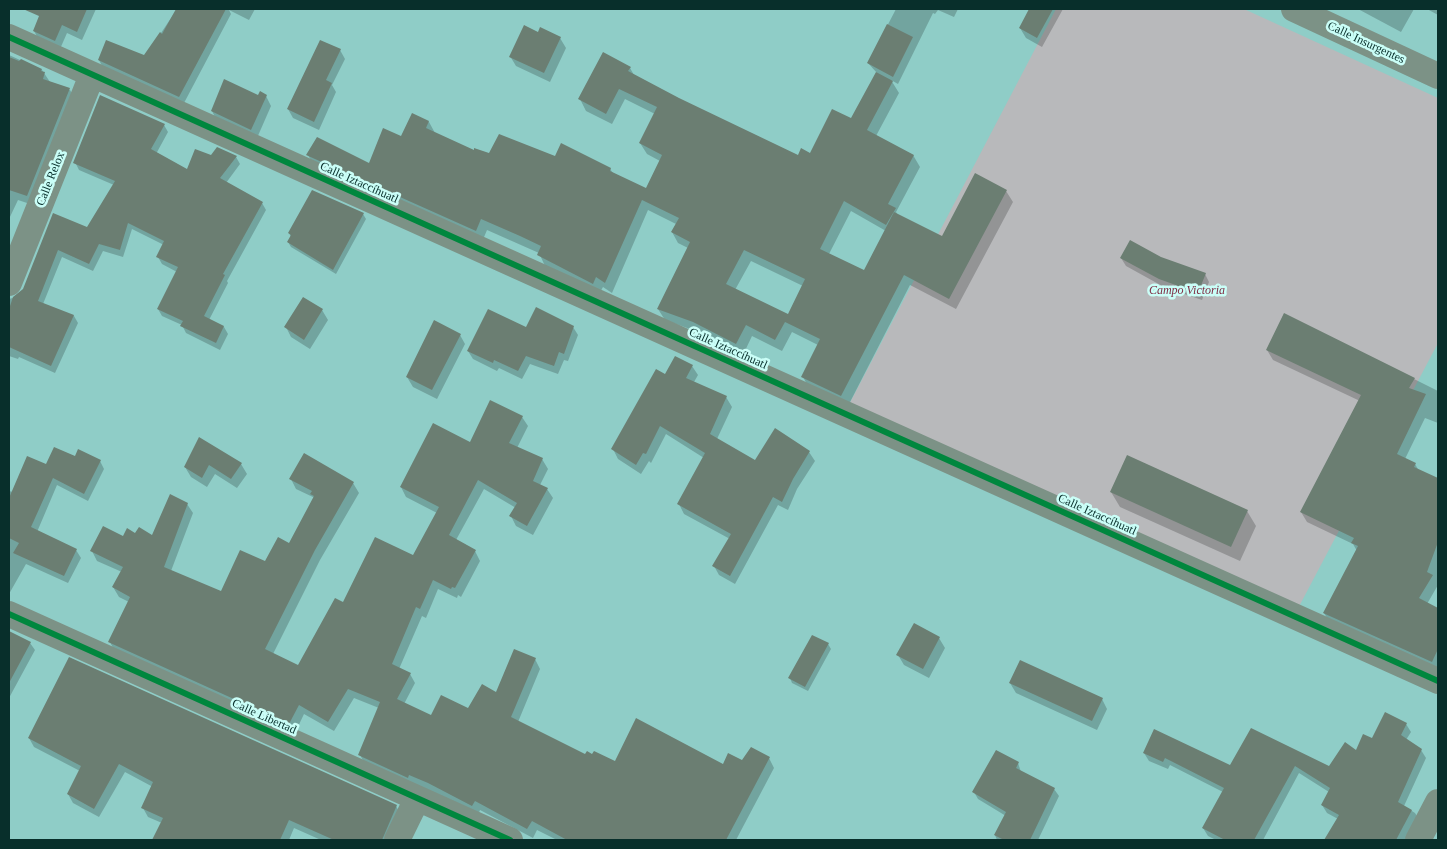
<!DOCTYPE html>
<meta charset="utf-8">
<style>
body{margin:0}
#map{position:relative;width:1447px;height:849px;overflow:hidden;background:#8fcdc7;font-family:"Times New Roman",serif}
canvas{display:block}
.frame{position:absolute;inset:0;border:10px solid #082f2b;pointer-events:none}
</style>
<div id="map">
<canvas width="1447" height="849"></canvas>
<div class="frame"></div>
</div>
<script>
const ctx = document.querySelector('canvas').getContext('2d');
ctx.lineJoin = 'round';
function paint(path, color) {
  ctx.fillStyle = color;
  ctx.fill(path, 'evenodd');
}
function strokePath(path, color, width, dash) {
  ctx.strokeStyle = color;
  ctx.lineWidth = width;
  ctx.lineCap = dash ? 'butt' : 'round';
  ctx.setLineDash(dash || []);
  ctx.stroke(path);
}
function drawText(font, color, halo, rows, align = 'center') {
  ctx.font = font + ' "Times New Roman",serif';
  ctx.lineWidth = 5;
  ctx.setLineDash([]);
  ctx.textBaseline = 'middle';
  ctx.strokeStyle = halo;
  ctx.fillStyle = color;
  for (const [text, x, y, turn = 0] of rows) {
    ctx.save();
    ctx.translate(x, y);
    ctx.rotate((+turn || 0) * Math.PI / 180);
    ctx.textAlign = isNaN(turn) ? turn : align;
    if (halo) ctx.strokeText(text, 0, 0);
    ctx.fillText(text, 0, 0);
    ctx.restore();
  }
}
paint(new Path2D(`
 M1056,9h188l194,89v245l-144,273 -450,-202z`), '#b8b9bb');
paint(new Path2D(`
 M28,9h68l-14,31 -15,-7 -7,16 -21,-9 -5,-9 7,-16z
 M177,9h78l-6,11 -20,-10 2,4 -47,89 -81,-35 -4,-8 46,-3z
 M896,9h62l-4,8 -16,-7 -3,4 -2,-1 -35,71 -7,-4 8,13 -23,43 37,19 7,12 -24,45 2,3 44,23 64,-47 7,11 -57,107 -46,-24 -62,121 -39,-18 -6,-11 15,-32 -26,-13 -10,19 -30,-15 -9,19 -42,-22 -36,-13 -7,-11 30,-61 -10,-5 -6,-11 4,-8 -28,-14 -36,83 -9,-6 -4,7 -54,-28 -6,-13 -52,-23 -5,12 -168,-76 -6,-11 61,10 33,-28 11,-22 16,7 6,11 39,19 15,3 66,3 55,11 3,4 33,16 14,-28 -13,-7 -7,-11 15,-29 -30,-15 -13,25 -26,-13 -6,-12 50,-31 4,7 45,24 120,57 12,-1 41,-35 25,-47 -9,-10zM851,211l35,20 -21,41 -36,-18zM751,261l52,25 -15,30 -53,-26z
 M1031,9h32l-21,38 -16,-9 -6,-10z
 M1358,9h56l-13,23z
 M1427,9h11v6z
 M539,34l21,4 6,10 -16,34 -34,-16 -6,-10z
 M340,50l5,9 -13,26 4,7 -17,38 -26,-12 -5,-9z
 M9,55l33,15 8,12 20,8 5,9 -42,106 -15,-5 -9,19v-83l12,-31 -12,-4z
 M266,96l5,10 -14,32 -40,-17 -5,-10z
 M164,125l4,7 -12,22 31,16 25,-13 6,-8 18,8 4,7 -14,19 36,20 4,7 -39,71 1,2 -19,37 15,7 4,7 -8,16 -34,-17 -4,-8 -20,-9 -4,-7 19,-37 -15,-8 -4,-7 6,-12 -32,-16 -9,28 -20,-6 -10,20 -31,-14 -19,47 31,12 4,7 -23,50 -36,-16 -1,2 -9,-3v-57l10,-3 5,-7 30,-74 34,14 26,-44 -35,-15 -4,-8z
 M363,214l3,5 -30,55 -45,-27 -3,-5 3,-5 -2,-4z
 M1121,258h40l44,16 4,8 -7,18 -38,-13 -38,-21z
 M322,310l6,10 -18,29 -19,-12 -5,-10z
 M1284,314l154,77v32l-13,-5 -20,41 10,5 4,7 19,9v105l-11,19 11,6v59l-108,-46 -6,-10 33,-62 -4,-7 -46,-22 -6,-10 59,-111 -87,-41 -6,-10z
 M573,327l5,8 -10,26 -4,-1 -6,14 -28,-10 -8,15 -23,-11 -2,3 -24,-12 -5,-8 58,-23z
 M460,335l5,9 -28,55 -24,-12 -6,-10z
 M692,366l6,9 -4,7 32,15 6,10 -15,32 38,22 54,-9 6,9 -18,28 -9,21 -10,-5 -43,79 -16,-9 -5,-9 16,-27 -46,-25 -5,-10 25,-46 -38,-24 -15,29 -2,-2 -8,13 -23,-15 -5,-10 53,-73z
 M522,417l6,9 -11,22 25,11 6,10 -8,16 7,4 6,9 -20,37 -17,-9 -5,-10 5,-8 -32,-19 -28,51 19,11 5,10 -19,36 -3,-2 -1,3 -19,-9 -12,29 -4,-2 -23,53 11,5 5,9 -11,21 28,13 37,-7 28,-17 38,-34 5,10 -22,53 68,34 29,7 108,2 46,-7 5,10 -38,72h-179l-20,-10 -4,8 -53,-28 -2,5 -113,-51 -5,-9 19,-47 -25,-10 -20,33 -30,-17 -9,19 -180,-81 -5,-10 19,-40 -10,-5 -6,-10 9,-15 -25,-11 -5,-10 31,-13 13,-3 17,2 34,-33 6,9 -22,58 51,22 68,-48 25,-47 -19,-9 -5,-10 13,-25 49,29 6,10 -39,67 -47,94 26,12 45,-62 70,-47 23,-44 -31,-16 -5,-10 70,-43z
 M200,439l41,25 6,10 -10,14 -22,-14 -8,13 -16,-10 -6,-10z
 M75,457l25,4 4,8 -16,32 -31,-16 -20,47 39,18 5,8 -13,25 -42,-19 -17,30v-103l4,1 34,-26z
 M1111,492l136,19 9,15 -16,35 -120,-54z
 M9,632l21,11 5,7 -26,48z
 M939,638l6,10 -16,30 -25,-13 -6,-10z
 M828,644l3,5 -23,42 -16,-8 -2,-5z
 M1010,683l92,16 5,10 -10,21 -81,-37z
 M1406,724l5,8 -5,8 15,10 5,8 -22,48 11,7 5,8 -11,19h-83l12,-21 -11,-6 -5,-8 7,-13 -30,-19 -36,67h-47l-8,-4 -5,-8 20,-36 -53,-27 -2,4 -19,-8 -5,-8 86,14 22,-37 77,38 44,-29z
 M29,738l367,68 5,9 -11,25h-69l-27,-12 -5,12h-136l9,-17 -14,-6 -5,-9 10,-21 -28,-15 -26,45 -26,-14 -5,-9 12,-23 -46,-24z
 M1018,763l3,9 33,17 5,7 -21,44h-41l-2,-5 11,-19 -28,-17 -4,-7z`), '#0003');
paint(new Path2D(`
 M23,9h64l-10,23 -15,-7 -7,16 -22,-10 6,-15z
 M176,9h50l-47,88 -81,-37 8,-20 38,15 16,-23 2,2z
 M1029,9h24l-16,29 -18,-10z
 M887,24l26,13 -20,40 -26,-14z
 M524,25l14,7 2,-5 21,10 -17,36 -35,-16z
 M320,40l21,9 -15,31 6,3 -18,39 -27,-13z
 M603,52l28,15 -3,4 51,27 119,57 3,-7 9,5 22,-44 19,9 25,-46 17,9 -26,49 47,25 -26,49 8,4 -10,17 -42,-24 -24,48 44,21 30,-58 48,24 33,-63 32,17 -58,109 -45,-24 -63,121 -40,-19 19,-38 -35,-17 -10,18 -29,-15 -10,19 -43,-22 -36,-13 33,-67 -19,-10 8,-14 -37,-18 -37,83 -9,-6 -3,7 -56,-29 4,-9 -21,-10 -39,-17 -5,12 -170,-76 11,-18 52,26 14,-35 18,8 11,-23 17,8 -3,7 48,22v-2l15,5 10,-19 56,22 6,-13 50,25 -1,3 36,17 16,-33 -23,-12 18,-36 -38,-18 -13,25 -28,-15zM744,250l61,29 -17,35 -62,-30z
 M9,57l10,4 2,-2 21,10 -1,2 4,1 -2,7 27,9 -43,108 -18,-6z
 M224,79l34,16 2,-4 7,4 -16,35 -40,-19z
 M100,95l65,29 -14,25 36,20 8,-20 16,6 6,-8 20,9 -17,22 43,24 -40,72 2,1 -21,41 20,10 -8,17 -36,-17 3,-5 -26,-12 21,-42 -22,-10 8,-16 -36,-18 -8,27 -21,-6 -10,20 -31,-14 -20,51 36,14 -23,51 -42,-19v-38l4,-12 10,-8 30,-76 34,14 28,-46 -42,-18z
 M312,190l52,23 -31,57 -46,-28 4,-7 -3,-2z
 M1130,240l31,17 45,16 -8,20 -39,-14 -39,-21z
 M303,297l20,12 -19,31 -20,-13z
 M536,307l38,19 -10,28 -5,-2 -5,14 -28,-10 -8,15 -24,-11 -1,3 -26,-12 21,-42 38,18z
 M1284,313l131,65 -6,10 17,6 -29,60 19,9 -2,4 24,11v64l-11,30 6,3 -14,23 19,10v41l-6,13 -109,-49 35,-67 -7,-3 3,-5 -54,-26 61,-117 -95,-45z
 M434,320l27,14 -29,56 -26,-13z
 M675,356l18,9 -7,13 41,18 -17,38 45,26 20,-32 35,23 -17,28 -11,23 -9,-5 -43,79 -18,-10 19,-32 -54,-30 28,-51 -45,-27 -14,28 -3,-1 -7,12 -25,-16 45,-80 9,5z
 M490,400l33,16 -14,27 34,15 -10,23 15,7 -21,38 -18,-10 8,-13 -39,-23 -29,55 27,15 -21,38 -3,-1 -1,2 -18,-9 -13,29 -4,-2 -24,57 19,9 -14,26 34,16 10,-20 27,13 14,-24 14,8 18,-43 22,9 -25,59 74,37 2,-3 5,3 2,-3 21,10 21,-43 87,46 5,-11 14,7 9,-13 19,10 -44,83h-159l-35,-19 -5,8 -52,-28 -3,5 -44,-23 -19,-8 -1,3 -50,-23 22,-53 -32,-13 -20,33 -29,-17 -10,19 -181,-82 22,-45 -18,-10 11,-20 -33,-16 13,-25 20,10 4,-8 8,5 4,-6 13,8 18,-41 18,9 -24,64 57,24 19,-41 25,11 13,-24 11,6 25,-47 -4,-2 2,-3 -23,-12 15,-26 50,29 -39,68 -50,99 33,16 37,-67 8,4 32,-65 38,18 26,-48 -39,-20 33,-64 37,19z
 M199,437l43,26 -11,16 -22,-14 -7,13 -18,-11z
 M54,447l21,9 3,-7 23,11 -17,34 -31,-16 -22,49 46,22 -13,27 -51,-23 6,-10 -10,-5v-40l18,-42 19,8z
 M1127,455l121,55 -17,37 -121,-55z
 M914,623l26,14 -17,32 -27,-14z
 M9,631l22,11 -22,41z
 M812,635l17,8 -24,44 -17,-9z
 M69,657l328,148 -15,35h-48l-45,-20 -9,20h-128l11,-22 -22,-10 12,-26 -34,-18 -25,45 -27,-15 14,-28 -53,-28z
 M1020,660l83,38 -11,23 -83,-38z
 M1385,712l22,11 -6,12 21,14 -24,53 14,8 -16,30h-72l15,-25 -18,-10 9,-17 -35,-22 -41,74h-29l-23,-12 22,-40 -59,-30 -2,4 -20,-9 11,-24 76,36 21,-37 78,38 16,-24 11,8 7,-16 9,4z
 M996,750l23,12 -3,6 39,20 -25,52h-26l-10,-5 12,-23 -34,-20z`), '#6b7e72');
strokePath(new Path2D(`
 M1294,9l144,67
 M9,37l1429,644
 M9,283l83,-208
 M9,614l501,226
 M397,840l20,-41
 M1418,840l20,-38`), '#7c9286', 26);
strokePath(new Path2D(`
 M9,37l1429,644
 M9,614l501,226`), '#00873e', 6);
drawText('12px', '#082f2b', '#cafef7', [
 ["Calle Insurgentes",1366,43,25],
 ["Calle Relox",51,179,-68],
 ["Calle Iztaccíhuatl",359,183,24],
 ["Calle Iztaccíhuatl",728,349,24],
 ["Calle Iztaccíhuatl",1097,515,24],
 ["Calle Libertad",264,717,24]
]);
drawText('italic 12px', '#7f2d44', '#cafef7', [
 ["Campo Victoria",1187,291]
]);
</script>
